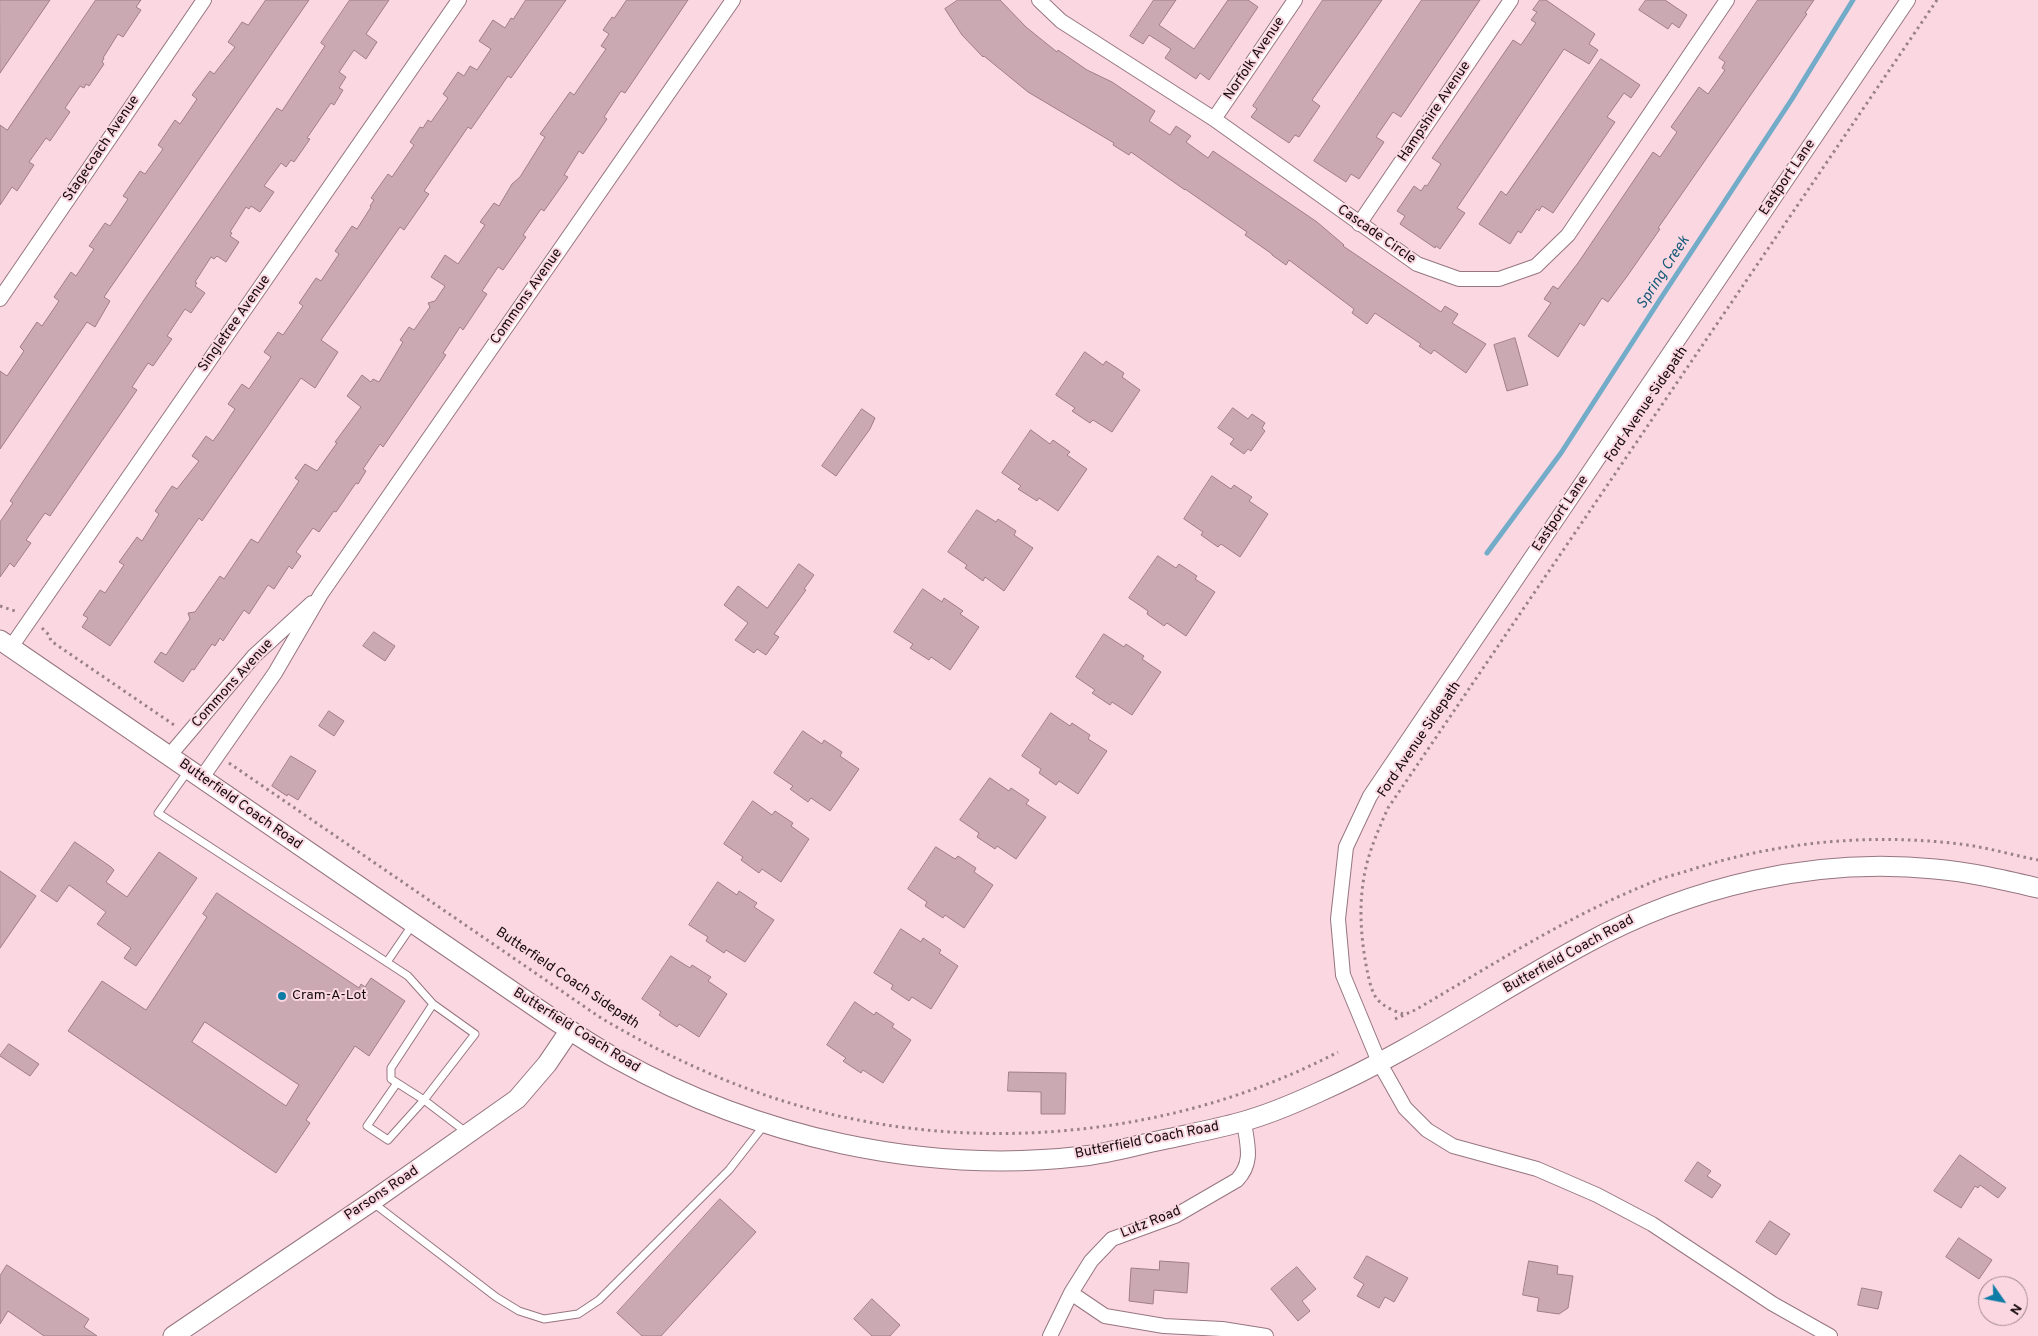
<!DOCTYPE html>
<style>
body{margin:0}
#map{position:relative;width:2038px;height:1336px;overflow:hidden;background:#fbd7e2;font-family:Overpass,sans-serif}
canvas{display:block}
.north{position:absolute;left:1978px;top:1276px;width:50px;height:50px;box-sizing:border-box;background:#fbd7e2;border:1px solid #9f858d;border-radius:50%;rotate:123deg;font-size:14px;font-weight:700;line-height:20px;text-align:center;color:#150a0e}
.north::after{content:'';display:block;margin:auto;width:18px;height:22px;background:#0e7ca5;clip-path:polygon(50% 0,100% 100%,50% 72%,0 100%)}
</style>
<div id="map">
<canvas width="2038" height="1336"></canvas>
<div class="north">N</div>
</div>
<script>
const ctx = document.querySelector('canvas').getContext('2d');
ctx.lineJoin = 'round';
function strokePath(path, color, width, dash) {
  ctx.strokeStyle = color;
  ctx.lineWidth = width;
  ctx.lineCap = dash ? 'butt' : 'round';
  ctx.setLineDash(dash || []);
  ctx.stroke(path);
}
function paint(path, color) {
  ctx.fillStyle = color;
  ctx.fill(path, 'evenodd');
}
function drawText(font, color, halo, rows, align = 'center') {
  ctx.font = font + ' Overpass,sans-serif';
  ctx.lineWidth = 4;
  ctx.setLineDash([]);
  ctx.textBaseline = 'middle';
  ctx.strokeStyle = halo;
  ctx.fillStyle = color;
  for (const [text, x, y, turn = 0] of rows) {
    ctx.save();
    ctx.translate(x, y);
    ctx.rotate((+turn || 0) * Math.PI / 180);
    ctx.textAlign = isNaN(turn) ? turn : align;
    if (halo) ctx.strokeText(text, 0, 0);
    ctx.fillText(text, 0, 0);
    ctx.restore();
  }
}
strokePath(new Path2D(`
 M1487,553l74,-100 98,-152 133,-202 61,-99`), '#73acc8', 5);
const building = new Path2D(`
 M0,0h50l-50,73z
 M96,0h45l-5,7 5,3 -18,27 -5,-3 -15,24h1l-2,4 2,2 -15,22 -3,-2 -2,4 -4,-2 -15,22 5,4 -20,29 -4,-3 -17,24 5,3 -17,26 -5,-4 -12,18v-80l7,5z
 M266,0h43l-205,297 6,4 -15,26 -8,-5 -87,127v-78l7,5 17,-25 -4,-4 17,-25 5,4 17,-25 -5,-4 17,-25 5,4 18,-27 -5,-3 16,-23 5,3 18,-27 -5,-3 17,-25 5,3 18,-25 -5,-4 17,-25 5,4 17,-25 -5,-4 18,-24 4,3 21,-27 -7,-5 14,-20 6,3z
 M350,0h39l-23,34 11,8 -11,17 -12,-9 -15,22 7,5 -7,11 4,2 -9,15 -3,-2 -24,35 3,1 -16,23 -3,-2 -5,7 -5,-4 -17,23 10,6 -14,20 -9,-6 -2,3 -3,-2 -16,25 2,1 -2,3 9,6 -13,20 -9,-6 -3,3 -3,-2 -16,25 2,1 -2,3 10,7 -14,20 -6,-4 -18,27 5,3 -19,27 -5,-3 -16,24 5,3 -87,126 -5,-3 -19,27 5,3 -17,24 -4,-4 -10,14v-55l13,-19 -3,-2 136,-204 131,-189 5,3 43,-65 -4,-3z
 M526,0h40l-55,78 -3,-2 -37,53 -3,-2 -44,64 5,3 -25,36 -4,-3 -79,113 17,12 -23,36 -14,-10 -99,143 -3,-3 -89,128 -28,-19 6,-9 -5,-3 17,-25 5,3 19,-28 -5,-3 18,-25 5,4 17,-27 -4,-3 17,-25 5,3 22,-28 -7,-5 14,-20 7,5 8,-11 14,-21 -7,-5 14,-20 7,5 22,-32 -7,-5 14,-20 5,3 20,-29 -4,-3 17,-25 5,3 18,-27 -4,-3 17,-25 5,3 14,-22 -1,-1 4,-6 -3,-2 17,-24 4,3 22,-32 -4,-3 10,-15 3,1 5,-8 3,2 17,-24 -5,-4 15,-22 6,4 6,-10 7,4 14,-21 -12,-8 14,-21 12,8 6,-10 2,1z
 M627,0h61l-63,93 -4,-2 -17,26 3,2 -24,35 -4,-3 -15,24 4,2 -24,34 -3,-2 -18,26 3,2 -23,33 -5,-3 -16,24 5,3 -24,36 -3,-3 -17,26 3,2 -63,92 -3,-3 -17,25 3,2 -8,13 -2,-1 -20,29 -2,-1 -15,21 -6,-4 -17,24 5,4 -9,13 -3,-3 -15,23 -6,-4 -19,29 -5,-4 -21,31 -3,-3 -5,8 -3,-2 -18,26 -2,-1 -9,13 -29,-20 7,-10 5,3 24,-36 -2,-6 7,-1 25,-36 4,3 27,-40 7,4 41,-62 -4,-3 10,-14 12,7 20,-28 -2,-1 26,-35 -14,-11 15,-21 9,7 2,-3 6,3 24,-40 -3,-2 9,-13 5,3 16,-23 -2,-4 7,-2 10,-15 -14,-9 14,-22 13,9 27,-39 -5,-3 14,-19 5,3 13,-22 8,-7 25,-40 -5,-3 30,-42 4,3 32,-46 -5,-3 8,-12 -6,-4 9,-13 2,1z
 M958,0h42l26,27 31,25 1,-2 29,20 25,12 43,29 -6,10 21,14 6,-9 15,10 -5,6 22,16 5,-7 104,71 27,23 -1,1 98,66 4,-6 13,8 -6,9 34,21 -20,29 -32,-23 -3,4 -12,-8 2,-2 -46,-31 -8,11 -15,-11 2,-4 -65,-49 -3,5 -14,-10v-1l-27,-19 2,-3 -62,-43v1l-54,-38 -2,3 -16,-10 1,-2 -86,-51 -44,-36 -1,1 -21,-22 -17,-26z
 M1154,0h22l-17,25 35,24 34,-49h20l10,7 -49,73 -9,-7 -4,6 -31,-21 6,-9 -22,-14 -6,9 -13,-8z
 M1323,0h59l-70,100 8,6 -21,31 -4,-2 -6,8 -38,-26 6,-8 -4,-3z
 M1422,0h58l-79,117 -8,-5 -17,25 8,5 -25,37 -8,-5 -5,8 -32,-21z
 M1540,0h6l49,34 -6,10 9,6 -9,14 -25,-15 -107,159 8,5 -25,36 -4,-3 -1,2 -35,-24 5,-8 -8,-5 17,-25 7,5 4,-6 2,1 14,-22 -9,-6 81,-118 8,5 15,-22 -5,-3 6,-8 -4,-2z
 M1646,0h19l22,15 -8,13 -7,-5 -4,6 -29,-19z
 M1758,0h56l-9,13 2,1 -149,214 2,1 -32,46 -20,27 -6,-4 -18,28 -4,-3 -22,34 -30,-21 23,-33 -7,-4 9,-13 5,3 20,-26 75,-111 7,5 17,-25 -6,-5 28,-40 9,7 17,-24 -3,-2 3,-6 -6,-4z
 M1601,59l39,26 -9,13 -7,-5 -17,24 8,5 -62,91 -11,-7 -3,5 -2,-2 -16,24 -3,-2 -8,13 -31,-20 22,-33 5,4z
 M1515,338l13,47 -21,6 -13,-46z
 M1085,352l18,13 3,-4 18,12 -2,4 18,13 -28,42 -19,-12 -3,3 -18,-12 3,-3 -19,-13z
 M1233,408l15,11 4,-5 13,9 -3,5 3,3 -14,20 -3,-2 -4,5 -14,-10 4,-5 -16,-11z
 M862,409l13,9 -5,11 -34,47 -14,-10z
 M1031,430l19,14 3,-4 17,12 -3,3 20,14 -29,42 -19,-13 -2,3 -19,-12 3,-3 -19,-13z
 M1212,476l19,13 3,-4 18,12 -3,4 19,13 -28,43 -19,-13 -3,3 -17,-12 2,-3 -19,-13z
 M977,510l19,12 2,-3 18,12 -2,4 19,13 -29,43 -19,-14 -2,4 -18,-13 2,-3 -19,-13z
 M1158,556l18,12 3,-4 18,12 -2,3 20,13 -29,44 -19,-13 -3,3 -17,-12 1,-3 -19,-13z
 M799,564l15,11 -10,14 2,1 -32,44 5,3 -13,18 -9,-6 -3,4 -19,-13 13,-17 -24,-18 14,-19 29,22z
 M923,589l19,13 2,-4 19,13 -3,3 19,13 -29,43 -19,-13 -2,3 -19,-12 3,-4 -19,-12z
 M374,632l21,14 -10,15 -22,-15z
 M1104,634l20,13 2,-3 18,12 -2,3 19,13 -29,43 -20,-13 -2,3 -18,-12 3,-3 -19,-13z
 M329,711l15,10 -10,15 -15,-10z
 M1051,713l19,13 2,-3 18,12 -2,4 19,12 -29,43 -19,-13 -3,4 -17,-12 2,-4 -19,-13z
 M803,731l19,13 2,-4 18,12 -2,4 19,13 -29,42 -19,-13 -3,4 -18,-13 3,-3 -19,-13z
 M291,756l25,15 -18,29 -10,-6 -1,2 -15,-10z
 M990,778l19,13 2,-3 18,12 -3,4 20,13 -30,42 -19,-13 -2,3 -18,-12 2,-4 -19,-13z
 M753,801l19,14 3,-4 18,12 -2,3 18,13 -28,43 -19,-13 -3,4 -18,-13 2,-3 -19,-13z
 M75,842l36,25 3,3 -8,12 21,15 32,-45 38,26 -61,88 -12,-8 7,-10 -34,-24 9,-12 -37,-27 -12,17 -16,-11z
 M936,847l19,12 3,-3 18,12 -2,4 19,13 -29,43 -19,-13 -2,3 -18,-12 2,-4 -19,-13z
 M0,871l36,25 -36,52z
 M718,882l19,13 2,-4 18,12 -3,4 20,13 -29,42 -19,-12 -2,3 -18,-12 2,-4 -19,-12z
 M217,893l142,95 2,-4 4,3 6,-9 34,23 -36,55 -14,-10 -49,74 4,3 -34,50 -208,-142 34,-50 44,29 61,-93 -4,-3zM205,1022l94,63 -13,21 -94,-64z
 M901,929l20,13 2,-4 18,12 -2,3 19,13 -27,43 -19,-12 -3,4 -18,-12 2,-4 -19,-12z
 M671,956l19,12 2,-3 19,12 -3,4 19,13 -28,43 -20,-13 -2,3 -18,-12 2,-3 -19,-13z
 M855,1002l19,13 2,-3 18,12 -2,3 19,13 -28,43 -20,-13 -2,3 -18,-12 3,-3 -19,-13z
 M9,1044l30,20 -9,12 -30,-20z
 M1009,1072l57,1 -1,41h-24v-22l-33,-1z
 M1960,1155l46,33 -8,10 -18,-13 -2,3 -3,-2 -14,22 -27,-17z
 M1698,1162l13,9 -4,5 14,9 -9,13 -27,-17z
 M720,1199l36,33 -95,104h-19l-25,-23z
 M1770,1221l20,13 -14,21 -20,-13z
 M1959,1238l33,22 -13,19 -33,-22z
 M1367,1256l41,22 -14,24 -9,-5 -6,11 -22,-12 7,-12 -10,-6z
 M1160,1261l29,2 -2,30 -33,-3 -1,14 -24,-3 2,-33 28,2z
 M1529,1261l29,5 -1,8 16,2 -5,32 -9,6 -22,-3 2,-13 -16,-3z
 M7,1265l82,54 -5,8 13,9h-53l-36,-25 -8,13v-48z
 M1297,1267l19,22 -14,12 8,10 -12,10 -27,-32z
 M1862,1288l20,4 -4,17 -20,-4z
 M872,1299l28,26 -10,11h-18l-18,-17z`);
paint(building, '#cba9b3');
strokePath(building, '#9f7e88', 1);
const lane = new Path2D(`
 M188,771l-30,42 250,163 25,28
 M387,962l26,-38
 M433,1004l42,30 -51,66 -33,-21v-11z
 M397,1083l-30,43 21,14 36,-40 42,32
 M372,1202l124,95 23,14 25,8 34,-5 21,-14 130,-130 36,-46`);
const street = new Path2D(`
 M1039,0l22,21 153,98 203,145 42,15h40l37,-13 32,-31 159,-235
 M1214,119l81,-119
 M1359,224l152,-224
 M0,299l204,-299
 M11,647l448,-647
 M169,756l85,-100 58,-53
 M201,779l74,-106 46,-79 412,-594
 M1071,1293l34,23 59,10 58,3 44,7
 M1050,1336l21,-43 20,-32 21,-22 63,-23 62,-36c17,-18 10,-36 7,-58
 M1830,1336l-57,-32 -121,-80 -55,-29 -60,-26 -84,-23 -26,-16 -22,-22 -26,-46 -36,-87 -5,-56 8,-72 24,-51 538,-796`);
const secondary = new Path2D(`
 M0,640l528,362c29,20 58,40 89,57 140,78 306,116 467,97 26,-3 53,-11 78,-16 27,-6 54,-11 79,-18 26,-7 52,-18 76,-29 93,-41 178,-100 268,-149 106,-58 229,-87 350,-75 35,3 69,11 103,19
 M173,1336l198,-134 146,-103 30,-35 23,-34`);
strokePath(lane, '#967680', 9);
strokePath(street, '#967680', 16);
strokePath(secondary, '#967680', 21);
strokePath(new Path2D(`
 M0,606l18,6
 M42,628l7,7 2,6 126,86
 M229,763l372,255c68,40 140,73 217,93 171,44 364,23 520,-59
 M1403,1014c-9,-3 -19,-7 -26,-15 -6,-8 -8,-20 -10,-29 -7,-36 -9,-72 0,-107 5,-19 13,-37 21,-55l549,-808
 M1395,1019l20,-9c76,-44 151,-93 233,-126 12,-6 26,-9 39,-13 88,-29 181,-38 273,-27 26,3 52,11 78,16`), '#9a8189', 3, [2.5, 4]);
strokePath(lane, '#fff', 7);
strokePath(street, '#fff', 14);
strokePath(secondary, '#fff', 19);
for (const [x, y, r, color] of [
 [282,996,5,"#0e7ca5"]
]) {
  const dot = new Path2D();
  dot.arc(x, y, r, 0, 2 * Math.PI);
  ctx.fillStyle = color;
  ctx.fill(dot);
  strokePath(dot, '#fbd7e2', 2);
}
drawText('14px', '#150a0e', '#fbd7e2', [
 ["Norfolk Avenue",1255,59,-56],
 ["Hampshire Avenue",1435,112,-56],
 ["Stagecoach Avenue",102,149,-56],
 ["Eastport Lane",1788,178,-56],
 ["Cascade Circle",1376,235,35],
 ["Commons Avenue",527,297,-55],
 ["Singletree Avenue",235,324,-55],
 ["Ford Avenue Sidepath",1647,405,-56],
 ["Eastport Lane",1561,514,-56],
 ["Commons Avenue",233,684,-48],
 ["Ford Avenue Sidepath",1420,740,-56],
 ["Butterfield Coach Road",240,805,35],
 ["Butterfield Coach Road",1569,955,-29],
 ["Butterfield Coach Sidepath",567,979,34],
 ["Butterfield Coach Road",576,1031,32],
 ["Butterfield Coach Road",1147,1141,-11],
 ["Parsons Road",382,1194,-34],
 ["Lutz Road",1151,1223,-22]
]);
drawText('14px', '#150a0e', '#fbd7e2', [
 ["Cram-A-Lot",292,996]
], 'left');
drawText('italic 15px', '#155c79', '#fbd7e2', [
 ["Spring Creek",1664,273,-57]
]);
</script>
